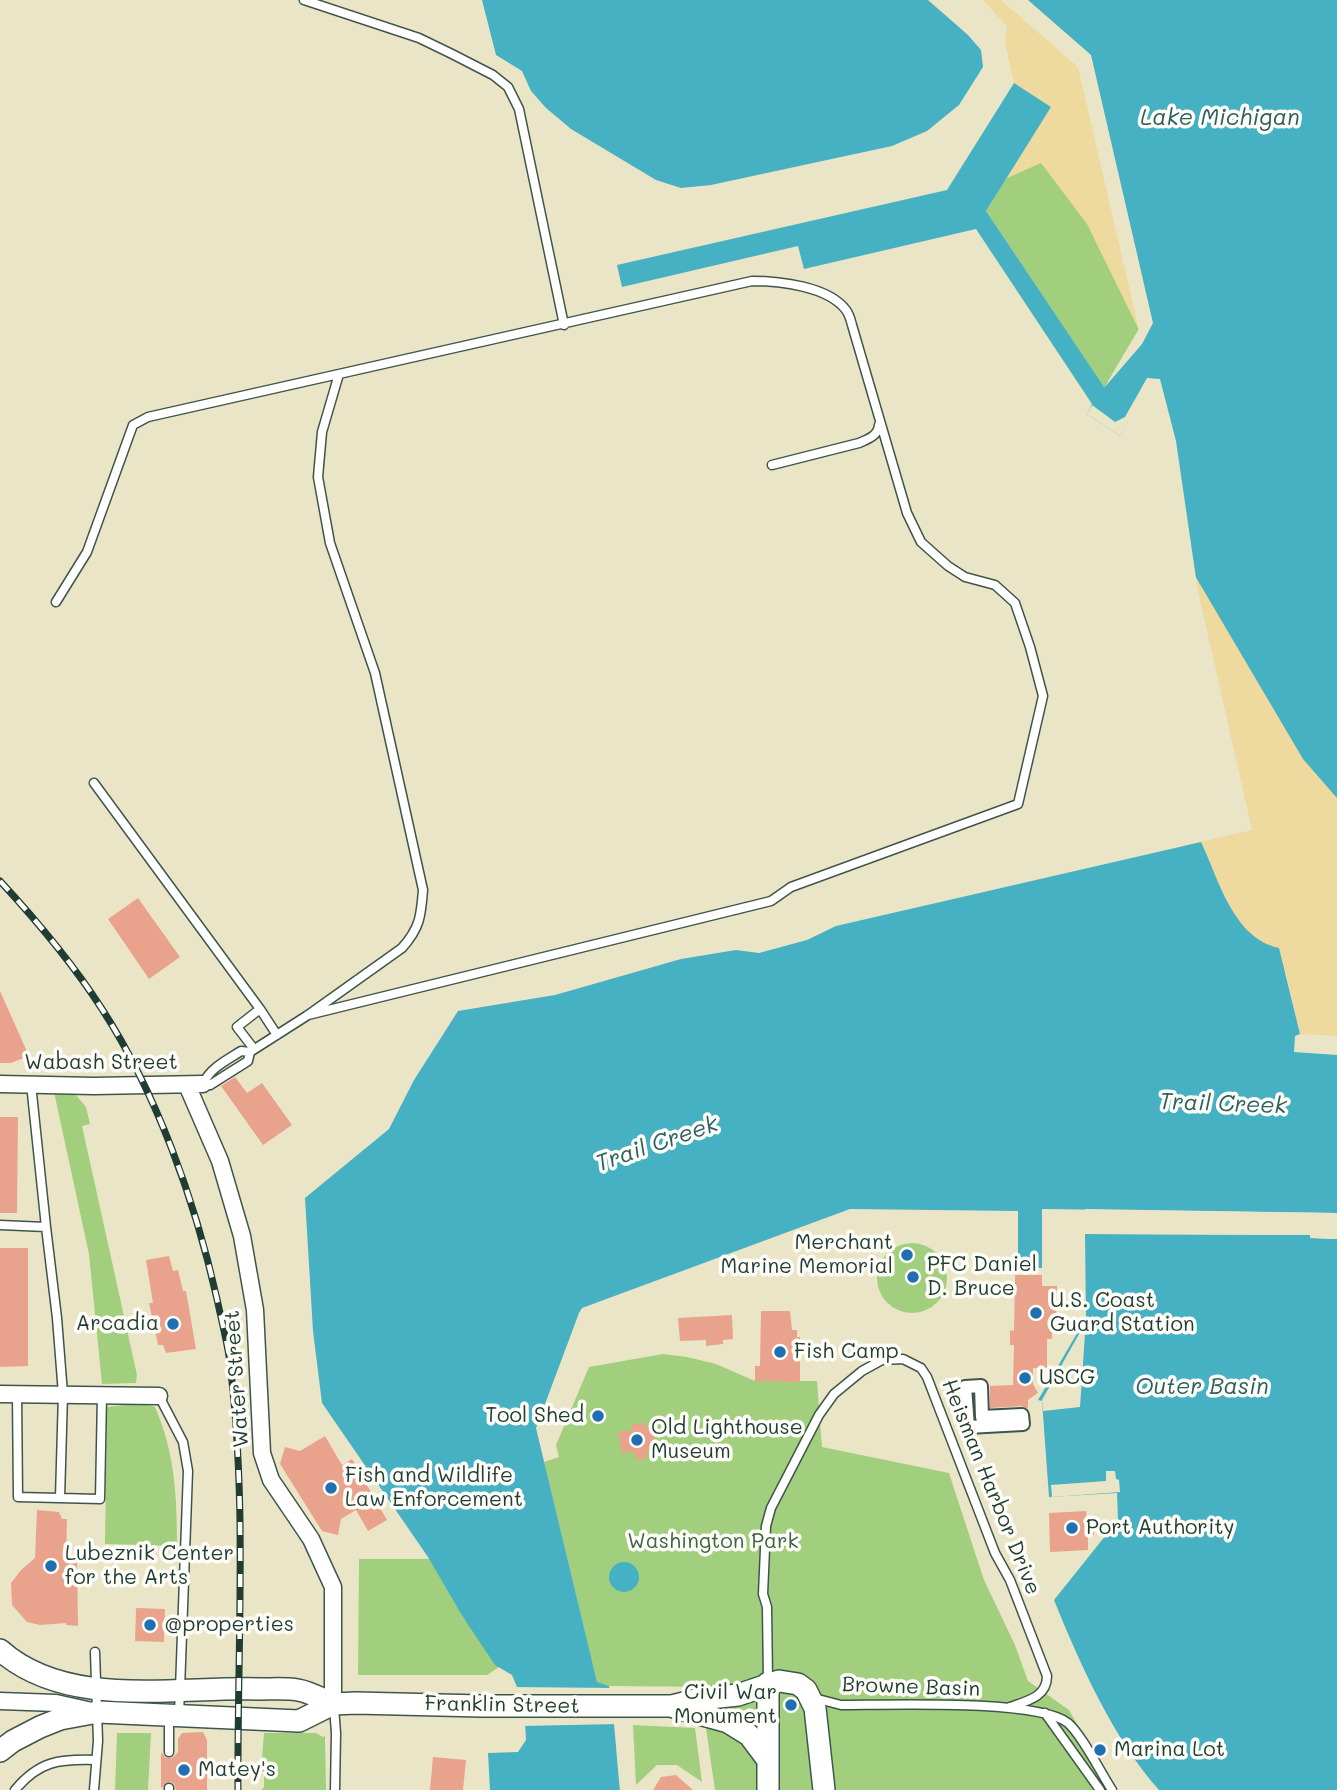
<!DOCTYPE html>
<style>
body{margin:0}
canvas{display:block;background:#ebe5c7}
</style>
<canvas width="1337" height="1790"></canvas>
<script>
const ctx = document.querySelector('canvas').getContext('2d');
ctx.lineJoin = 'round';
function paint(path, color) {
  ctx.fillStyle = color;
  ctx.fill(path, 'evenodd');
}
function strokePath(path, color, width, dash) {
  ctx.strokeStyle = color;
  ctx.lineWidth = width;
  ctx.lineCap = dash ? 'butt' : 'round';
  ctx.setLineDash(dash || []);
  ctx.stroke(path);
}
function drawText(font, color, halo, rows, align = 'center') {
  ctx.font = font + ' Mali,sans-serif';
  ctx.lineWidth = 7;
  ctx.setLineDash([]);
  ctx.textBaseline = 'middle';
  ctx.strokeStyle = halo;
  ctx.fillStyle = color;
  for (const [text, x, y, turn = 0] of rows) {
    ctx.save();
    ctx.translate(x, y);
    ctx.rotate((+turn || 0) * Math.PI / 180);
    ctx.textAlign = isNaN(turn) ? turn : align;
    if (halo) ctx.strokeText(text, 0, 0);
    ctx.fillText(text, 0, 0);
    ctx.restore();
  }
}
paint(new Path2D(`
 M1031,138l53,55 55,137 -35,58 -118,-177z
 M54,1092l21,2 11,13 4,17 -8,2 55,249 -1,8 -34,1 -13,-130z
 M877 1278a35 35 0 1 1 70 0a35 35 0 1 1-70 0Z
 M663,1354l24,3 29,7 39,17h62l5,66 127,26 35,107 31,65 13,36 41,29 46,80h-400l-9,-62 2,-3 20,4 -6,-42 -113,-1 -12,-3 -53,-221 15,-5 -3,-12 33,-78z
 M131,1404h14l10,3c20,46 22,89 22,139l-72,-2 2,-137z
 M359,1559h71l31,55 38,53 -12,8h-129z
 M633,1725l62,3 7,54 -25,-17h-20l-21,20z
 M117,1733h34l-3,57h-33z
 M264,1733h52l7,4 2,-1 1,54h-65l3,-3v-15l-3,-1z`), '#a1cf7d');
paint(new Path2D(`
 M983,0h18l77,67 61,263 -52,-106 -46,-61 -36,16 46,-72 -37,-24 -9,-40 2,-16z
 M1128,133l209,318v585l-37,-2 -14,-60 -36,-26 -67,-102 69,-16 -58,-256z`), '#eeda9e');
paint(new Path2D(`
 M482,0h446l40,35 13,15 2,17 -24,38 -32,26 -35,15 -181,39 -30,3 -25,-8 -85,-51 -25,-21 -15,-17 -9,-20 -26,-16z
 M1015,0h322v798l-34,-39 -109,-185 -35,-185 -9,-4 -30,51 -33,-22 5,-10 -116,-175 -172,40 -6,-23 -176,41 -5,-22 330,-75 67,-107 37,24 -65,104 118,176 40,-60 -56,-263z
 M1201,842c18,38 32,96 78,106l21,86 -5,2 -1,16 43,3v158l-295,-4v59l-24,-1v-56l-168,-2 -268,99 -3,5 -43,115 61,254 12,4c6,34 7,69 11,104h-130l-2,-37 30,-1 8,-12 -2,-36 -12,-29 -17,-10 -34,-51 -33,-57 -106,-154 -9,-72 -8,-133 84,-69 25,-49 44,-69 97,-16 126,-36 55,-9 23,3 48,-13 29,-14z
 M1085,1234l225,1 1,3 26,1v551h-178c-45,-50 -80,-128 -105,-190l64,-80 -1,-27 -68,4 -7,-96 -4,-1 48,-82z
 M609 1577a15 15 0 1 1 30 0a15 15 0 1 1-30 0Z`), '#45b1c3');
paint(new Path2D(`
 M1012,0h16l63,55 62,268 -11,21 -38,44 36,-61 -55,-262z
 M1147,378l13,1 16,62 21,144 -6,-10 -35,-184 -4,-2 -20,34h-4l-8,13 -33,-22 5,-9 23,17 10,-5z
 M1085,1209l252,4v3l-252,-3z
 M1085,1230l225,2 4,3h23v4l-27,-1v-3l-225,-1z
 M1079,1334h6l-5,73 -37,4 -1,-11z
 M1106,1471h9l1,8 3,1 1,12 -68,5 -1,-12 55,-4z
 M514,1687l99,1 6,36 -98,2v-22z`), '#ebe5c7');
paint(new Path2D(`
 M138,898l42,59 -31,22 -41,-60z
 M0,991l29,65 -18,7h-11z
 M235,1077l12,16 15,-10 30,42 -29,20 -42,-59z
 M0,1117h18l-1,96h-17z
 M0,1248h28v118l-28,1z
 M169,1256l4,15 5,-1 5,21h3l10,58 -30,4 -3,-8h-5l-9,-42h4l-7,-43z
 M1015,1275h27v11h15l-1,47h-4v6h-5v29h-14v16l5,9 -10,7v9l-6,-3 -32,2v-22l23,-1 1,-40h-4v-15l4,1z
 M761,1311h29l2,19h5v7h3v45l-45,-1v-15h5z
 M732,1315l1,24 -10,1v4l-17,2v-6l-26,1 -2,-23z
 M644,1423l1,4 8,-1 3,22 -8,1 -2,10 -5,1 -5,-1 -3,-8 -11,2 -4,-21 15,-2 -1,-6z
 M325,1436l17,29 10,-6 35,61 -19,11 -12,-21 -15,9 -3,16 -16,-4 -42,-67 5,-17 15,4z
 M37,1510l22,2 3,7h5l-1,43h11l1,64 -12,-1v-2l-26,2 -13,-3 -15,-17 -1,-22 10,-13 14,-12z
 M1086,1511l1,9h7v15h-6v15l-38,2 -1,-39z
 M136,1608l29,1 -1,33 -29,-1z
 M203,1732l4,8v50h-31l-2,-6 -4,-2 -9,6v-36l5,6h6l6,-6v-13l4,-6z
 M433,1757l33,3 -3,30h-33z
 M676,1775l17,15h-40l8,-13z`), '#e9a38c');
const service = new Path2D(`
 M304,0l115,38 33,16 41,21 15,12 11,22 45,216
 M772,465l87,-22c9,-4 19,-7 20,-18
 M56,602l31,-50 46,-127 15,-8 604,-136c27,0 76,5 94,29 3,4 5,11 6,15l55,188 14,29 27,24 17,11 30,8 20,18 15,44 13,49 -25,108 -227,83 -20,14 -463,114
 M94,783l166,226 -23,18 17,22
 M260,1009l17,26
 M250,1052l-2,9 -38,24 -7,-1c7,-16 24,-24 38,-33l9,1 58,-37 94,-67c18,-20 19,-32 21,-58l-48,-217 -45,-130 -12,-66 4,-45 17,-58
 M31,1084l15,143
 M0,1225l46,2 11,91 6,76 -3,104
 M17,1394l1,103 82,2 2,-104
 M159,1396l24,46 5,29 -9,245
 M768,1680l-1,-73 -4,-13 3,-68 5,-18 48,-93 15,-21 28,-23 20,-11 21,-1 18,9 6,9 68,176 15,27 37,96c0,21 -20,25 -37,31
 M814,1698l27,7c45,0 197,-6 227,18 14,12 33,50 44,67
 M334,1707l2,26 -1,57
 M1045,1713l55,77
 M169,1718v34
 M15,1790c24,-29 44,-31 80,-30
 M94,1790l4,-49 -3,-89
 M169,1790v-2`);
const pedestrian = new Path2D(`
 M981,1386l1,31 40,-2 1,9 -55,3 -3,-40z`);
const minor = new Path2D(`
 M0,1084l94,2 109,-2
 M187,1085l33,76 22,75 13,74 7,143 9,27 40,59 22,48v117
 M0,1394l159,2
 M0,1701l56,2 36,8`);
const tertiary = new Path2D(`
 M0,1650c67,60 178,36 261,39 12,0 25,-1 37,1 12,2 24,9 35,14
 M768,1683v107
 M672,1706l28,-7 38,-4 41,-14 19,3 8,6 9,18 9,82
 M0,1751l13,-10 27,-14 20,-8 38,-7 201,9 34,-17 23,-1 125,3h189l58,16 21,13 18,24`);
strokePath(service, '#3e564a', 11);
strokePath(pedestrian, '#3e564a', 16);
strokePath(minor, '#3e564a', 19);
strokePath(tertiary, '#3e564a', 24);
strokePath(service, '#fff', 8);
strokePath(pedestrian, '#fff', 12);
strokePath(minor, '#fff', 16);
strokePath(tertiary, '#fff', 21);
const rail = new Path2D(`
 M0,881c37,40 73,83 102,128 55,85 93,192 115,290 4,19 9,38 12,57 19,144 8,289 9,434`);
strokePath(rail, '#1f3d34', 7);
strokePath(rail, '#fdfcf7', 4.5, [13]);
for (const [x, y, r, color] of [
 [907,1255,7,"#1f6fb2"],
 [913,1277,7,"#1f6fb2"],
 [1036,1313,7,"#1f6fb2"],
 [173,1324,7,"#1f6fb2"],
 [780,1352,7,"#1f6fb2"],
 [1025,1378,7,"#1f6fb2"],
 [598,1416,7,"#1f6fb2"],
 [637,1440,7,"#1f6fb2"],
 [331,1488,7,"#1f6fb2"],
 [1072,1528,7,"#1f6fb2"],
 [51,1566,7,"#1f6fb2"],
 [150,1625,7,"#1f6fb2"],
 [791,1705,7,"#1f6fb2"],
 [1100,1750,7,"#1f6fb2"],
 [184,1770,7,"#1f6fb2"]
]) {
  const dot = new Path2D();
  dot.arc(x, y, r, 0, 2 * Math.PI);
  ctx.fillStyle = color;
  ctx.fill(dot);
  strokePath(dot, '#fdfcf7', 2.5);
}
drawText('21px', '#1f3d34', '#fdfcf7', [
 ["Wabash Street",101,1063],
 ["Water Street",237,1379,-94],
 ["Heisman Harbor Drive",991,1487,68],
 ["Browne Basin",911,1687,2],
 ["Franklin Street",502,1705,1]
]);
drawText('21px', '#1f3d34', '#fdfcf7', [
 ["Merchant",893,1243,"right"],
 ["Marine Memorial",893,1267,"right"],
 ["PFC Daniel",927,1265],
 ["D. Bruce",927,1289],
 ["U.S. Coast",1050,1301],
 ["Guard Station",1050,1325],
 ["Arcadia",159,1324,"right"],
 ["Fish Camp",794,1352],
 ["USCG",1039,1378],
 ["Tool Shed",584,1416,"right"],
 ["Old Lighthouse",651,1428],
 ["Museum",651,1452],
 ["Fish and Wildlife",345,1476],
 ["Law Enforcement",345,1500],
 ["Port Authority",1086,1528],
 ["Lubeznik Center",65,1554],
 ["for the Arts",65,1578],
 ["@properties",164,1625],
 ["Civil War",777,1693,"right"],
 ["Monument",777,1717,"right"],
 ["Marina Lot",1114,1750],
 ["Matey's",198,1770]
], 'left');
drawText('21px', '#406246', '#fdfcf7', [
 ["Washington Park",713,1542]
]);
drawText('italic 23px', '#2a605f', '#fdfcf7', [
 ["Lake Michigan",1220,118],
 ["Trail Creek",1223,1104,2],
 ["Trail Creek",657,1144,-19],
 ["Outer Basin",1202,1387]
]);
</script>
